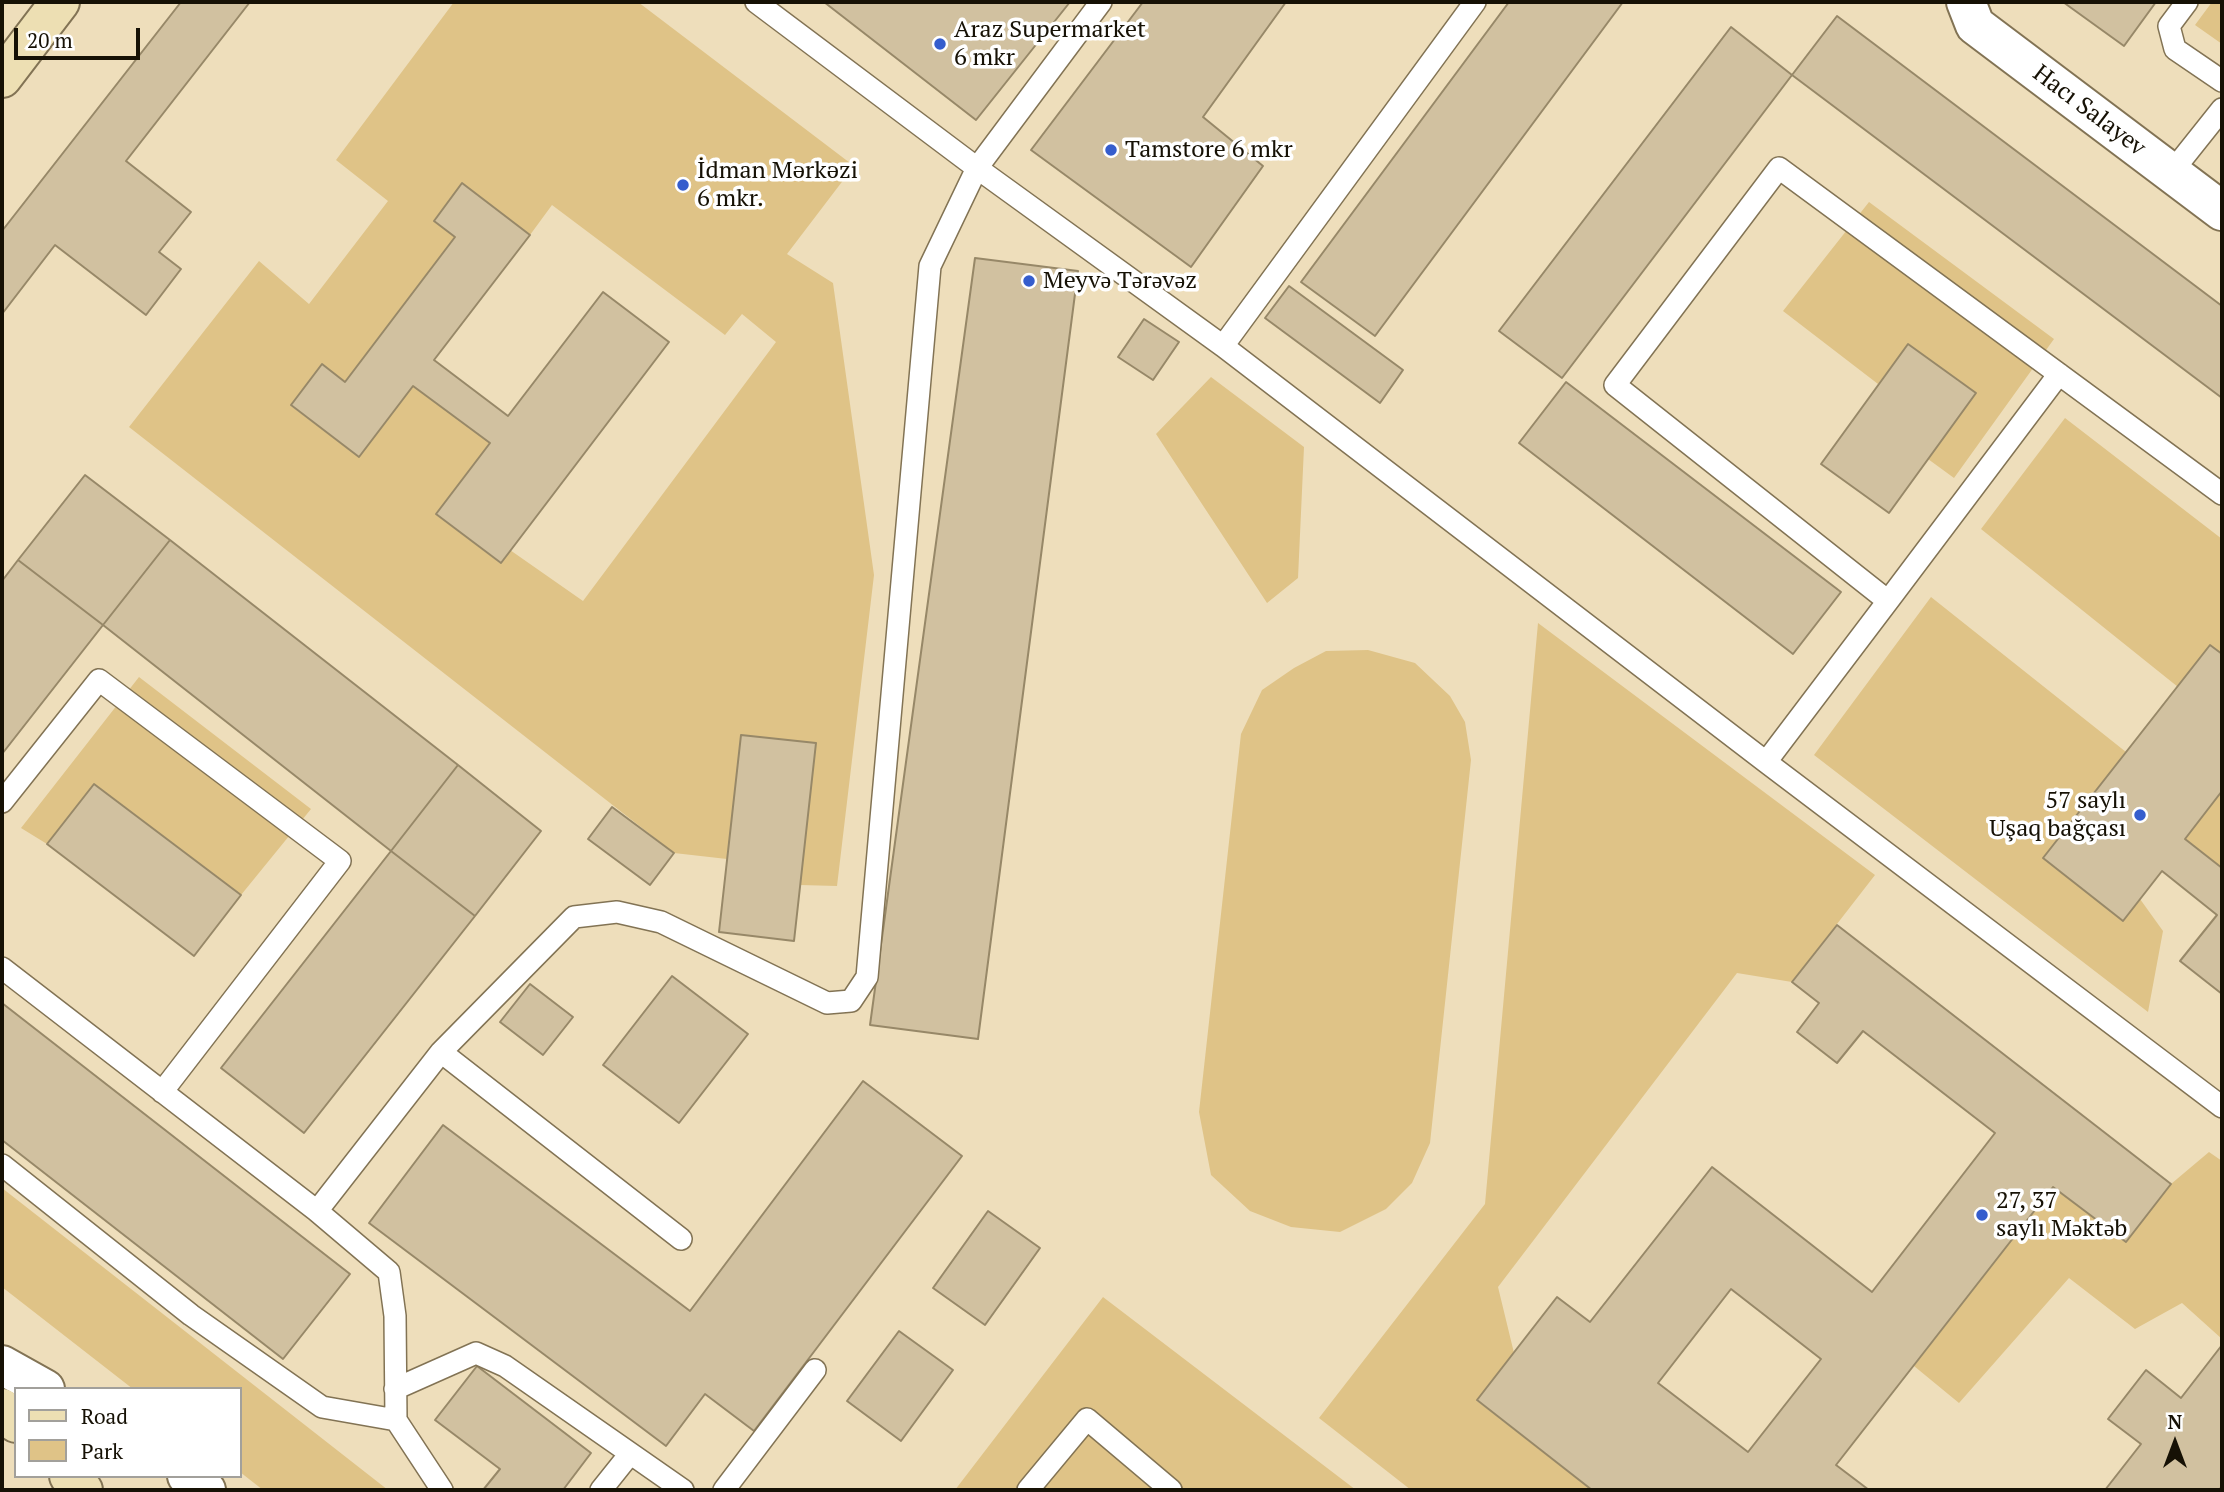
<!DOCTYPE html>
<meta charset="utf-8">
<style>
body{margin:0}
#map{position:relative;width:2224px;height:1492px;overflow:hidden;background:#eedebb;font-family:"PT Serif",serif}
canvas{display:block}
.frame{position:absolute;inset:0;border:4px solid #161105;pointer-events:none}
.legend{position:absolute;left:14px;top:1387px;width:228px;height:91px;box-sizing:border-box;background:#fff;border:2px solid #a2a09b;margin:0;padding:9px 12px;list-style:none;font-size:21px;color:#161105}
.legend li{display:flex;align-items:center;gap:14px;height:35px}
.legend b{width:35px;border:2px solid #a2a09b}
.north{position:absolute;left:2140px;top:1408px;width:70px;height:70px;-webkit-text-stroke:5px #fff;paint-order:stroke;rotate:0deg;font-size:19px;font-weight:700;line-height:28px;text-align:center;color:#161105}
.north::after{content:'';display:block;margin:auto;width:24px;height:32px;background:#161105;clip-path:polygon(50% 0,100% 100%,50% 72%,0 100%)}
.scale{position:absolute;left:14px;top:28px;width:126px;height:32px;box-sizing:border-box;border:4px solid #161105;border-top:0;padding-left:9px;font-size:21px;line-height:24px;white-space:nowrap;color:#161105;-webkit-text-stroke:5px #fff;paint-order:stroke}
</style>
<div id="map">
<canvas width="2224" height="1492"></canvas>
<div class="frame"></div>
<ul class="legend">
<li><b style="height:9px;background:#eddfb3"></b>Road</li>
<li><b style="height:19px;background:#dfc387"></b>Park</li>
</ul>
<div class="north">N</div>
<div class="scale">20 m</div>
</div>
<script>
const ctx = document.querySelector('canvas').getContext('2d');
ctx.lineJoin = 'round';
function paint(path, color) {
  ctx.fillStyle = color;
  ctx.fill(path, 'evenodd');
}
function strokePath(path, color, width, dash) {
  ctx.strokeStyle = color;
  ctx.lineWidth = width;
  ctx.lineCap = dash ? 'butt' : 'round';
  ctx.setLineDash(dash || []);
  ctx.stroke(path);
}
function drawText(font, color, halo, rows, align = 'center') {
  ctx.font = font + ' "PT Serif",serif';
  ctx.lineWidth = 7;
  ctx.setLineDash([]);
  ctx.textBaseline = 'middle';
  ctx.strokeStyle = halo;
  ctx.fillStyle = color;
  for (const [text, x, y, turn = 0] of rows) {
    ctx.save();
    ctx.translate(x, y);
    ctx.rotate((+turn || 0) * Math.PI / 180);
    ctx.textAlign = isNaN(turn) ? turn : align;
    if (halo) ctx.strokeText(text, 0, 0);
    ctx.fillText(text, 0, 0);
    ctx.restore();
  }
}
paint(new Path2D(`
 M454,2h184l216,164 -67,88 46,29 41,292 -37,311 -37,-1 15,-142 -74,-8 -14,124 -53,-6 -545,-426 130,-166 50,43 79,-103 -52,-41zM462,184l68,51 22,-30 173,130 17,-21 34,28 -193,259 -73,-51 -10,13 -63,-48 53,-72 -77,-57 -54,71 -68,-51 31,-42 23,18 110,-145 -21,-17z
 M2212,2h10v42l-27,-19z
 M1869,202l185,137 -100,139 -26,-19 -20,-114 -30,39 -95,-73z
 M1211,377l93,70 -6,131 -31,25 -111,-169z
 M2065,418l157,121v115l-12,-9 -32,42 -197,-158z
 M1931,597l195,155 14,147 23,32 -15,81 -334,-257z
 M1538,623l337,252 -83,107 -55,-9 -239,314 16,66 -37,48 115,89h-181l-92,-72 166,-214z
 M1368,650l47,13 35,33 15,26 6,38 -41,383 -18,40 -26,26 -46,23 -49,-5 -41,-16 -39,-36 -12,-63 42,-378 21,-44 32,-22 32,-17z
 M139,677l172,132 -70,86 -147,-111 -47,60 -26,-16z
 M2222,791v77l-37,-29z
 M2209,1152l13,9v178l-40,-36 -47,26 -66,-51 -110,125 -45,-37 139,-179 73,55 45,-58z
 M2,1188l386,302h-125l-23,-18v-83h-107l-131,-102z
 M1103,1297l253,193h-401z`), '#dfc387');
const building = new Path2D(`
 M181,2h69l-124,159 65,51 -32,40 22,17 -35,46 -91,-70 -53,69v-83z
 M824,2h246l-94,118z
 M1143,2h143l-83,115 60,49 -72,101 -160,-117z
 M1509,2h114l-248,334 -74,-54z
 M2063,2h93l-32,44z
 M1837,16l385,290v92l-430,-323z
 M1731,27l61,48 -230,303 -63,-47z
 M462,183l68,52 -96,125 74,56 95,-124 66,50 -168,221 -65,-49 54,-71 -77,-57 -54,71 -68,-52 31,-41 23,18 110,-145 -21,-16z
 M975,258l103,13 -100,768 -108,-14z
 M1289,286l114,84 -23,33 -115,-85z
 M1144,319l35,23 -26,38 -35,-23z
 M1908,344l68,49 -87,120 -68,-49z
 M1566,382l275,210 -48,62 -274,-211z
 M85,475l85,65 -67,85 -85,-65z
 M170,540l288,225 -67,86 -288,-226z
 M18,560l85,65 -101,129v-173z
 M2210,645l12,9v137l-37,48 37,29v126l-42,-33 37,-46 -55,-44 -39,50 -80,-63z
 M741,735l75,8 -22,198 -75,-9z
 M458,765l83,66 -66,85 -84,-65z
 M94,784l147,111 -47,61 -147,-112z
 M612,807l62,46 -24,32 -62,-46z
 M391,851l84,65 -171,217 -83,-65z
 M1837,925l334,259 -45,58 -73,-55 -217,278 33,25h-277l-115,-90 80,-103 33,25 122,-155 160,125 123,-159 -132,-102 -26,32 -40,-31 22,-29 -27,-21zM1731,1289l90,70 -73,93 -90,-69z
 M672,976l76,58 -69,89 -76,-58z
 M530,984l43,33 -30,38 -43,-33z
 M2,1003l348,271 -67,85 -281,-219z
 M863,1081l99,75 -208,275 -49,-37 -39,52 -297,-223 74,-98 247,186z
 M988,1211l52,37 -55,77 -52,-37z
 M899,1331l54,39 -52,71 -54,-40z
 M2222,1345v141l-3,4h-114l36,-46 -33,-25 38,-49 35,28z
 M477,1366l114,87 -28,37h-80l17,-21 -65,-49z`);
paint(building, '#d1c1a0');
strokePath(building, '#978868', 2);
const lane = new Path2D(`
 M756,2l221,166 246,178 543,416 456,345
 M2187,2l-18,24 6,23 47,32
 M2171,173l51,-64
 M1223,346l252,-344
 M1888,601l171,-227
 M1766,762l122,-161 -273,-216 164,-217 443,326
 M2,802l97,-122 241,181 -178,231
 M2,968l315,243
 M441,1052l240,187
 M2,1165l189,150 131,92 74,13
 M395,1389l81,-36 29,13 178,124
 M442,1490l-46,-70 -1,-104 -6,-44 -72,-61 124,-159 133,-135 43,-5 44,10 166,81 24,-2 16,-24 63,-711 47,-98 124,-166
 M601,1490l28,-35
 M724,1490l91,-120
 M1028,1490l59,-71 84,71`);
const street = new Path2D(`
 M1966,2l9,23 247,186
 M2,1365l43,24
 M187,1476l19,14`);
const secondary = new Path2D(`
 M2,78l58,-76
 M2,1408l14,15
 M69,1476l14,14`);
strokePath(lane, '#827354', 24);
strokePath(street, '#827354', 42);
strokePath(secondary, '#827354', 42);
strokePath(lane, '#fff', 21);
strokePath(street, '#fff', 38);
strokePath(secondary, '#eddfb3', 38);
for (const [x, y, r, color] of [
 [940,44,7,"#355dcd"],
 [1111,150,7,"#355dcd"],
 [683,185,7,"#355dcd"],
 [1029,281,7,"#355dcd"],
 [2140,815,7,"#355dcd"],
 [1982,1215,7,"#355dcd"]
]) {
  const dot = new Path2D();
  dot.arc(x, y, r, 0, 2 * Math.PI);
  ctx.fillStyle = color;
  ctx.fill(dot);
  strokePath(dot, '#fff', 2.5);
}
drawText('24px', '#161105', '#fff', [
 ["Araz Supermarket",954,30],
 ["6 mkr",954,58],
 ["Tamstore 6 mkr",1125,150],
 ["İdman Mәrkәzi",697,171],
 ["6 mkr.",697,199],
 ["Meyvə Tərəvəz",1043,281],
 ["57 saylı",2126,801,"right"],
 ["Uşaq bağçası",2126,829,"right"],
 ["27, 37",1996,1201],
 ["saylı Məktəb",1996,1229]
], 'left');
drawText('24px', '#161105', '#fff', [
 ["Hacı Salayev",2089,111,37]
]);
</script>
